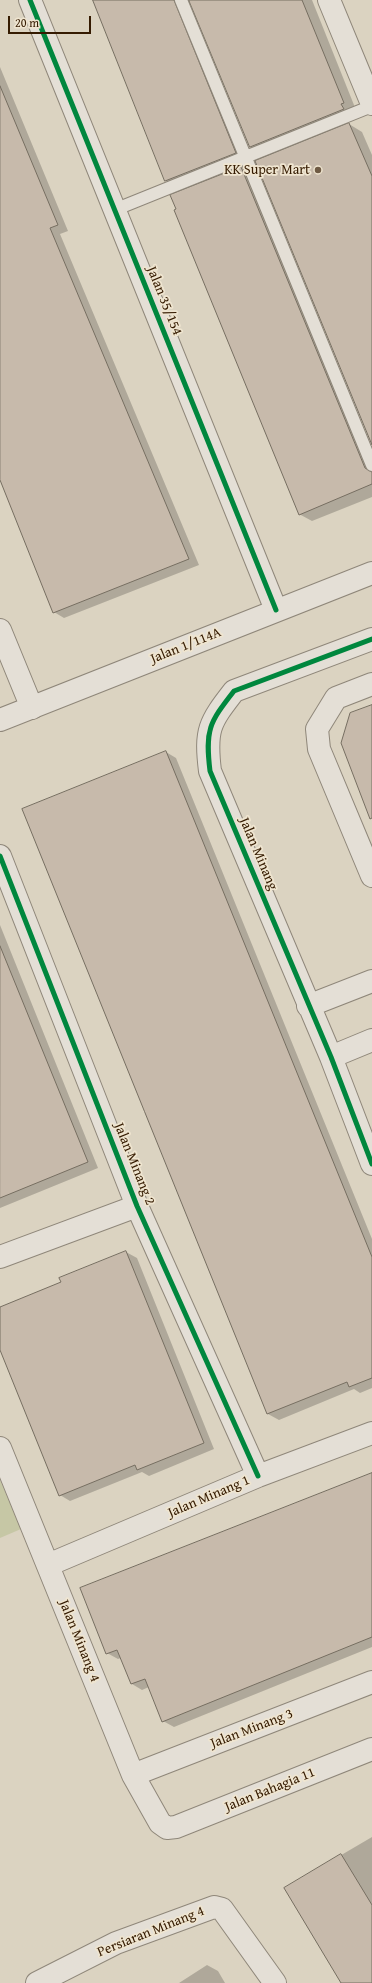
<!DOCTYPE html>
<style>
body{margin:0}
#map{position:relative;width:372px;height:1983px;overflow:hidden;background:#dbd3c1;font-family:"Gentium Book Plus",serif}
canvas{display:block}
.scale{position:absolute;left:8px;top:16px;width:83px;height:18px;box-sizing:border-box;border:2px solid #351b01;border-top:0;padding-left:5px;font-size:12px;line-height:14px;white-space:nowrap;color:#351b01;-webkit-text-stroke:3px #efe5d0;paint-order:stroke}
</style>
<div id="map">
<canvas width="372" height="1983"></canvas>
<div class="scale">20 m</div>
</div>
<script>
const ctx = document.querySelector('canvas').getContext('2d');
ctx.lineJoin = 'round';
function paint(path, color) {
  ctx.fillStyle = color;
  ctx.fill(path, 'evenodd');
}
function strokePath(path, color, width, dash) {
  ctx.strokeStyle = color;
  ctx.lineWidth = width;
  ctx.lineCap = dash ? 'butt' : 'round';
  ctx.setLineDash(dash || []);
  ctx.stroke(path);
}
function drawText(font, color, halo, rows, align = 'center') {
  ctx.font = font + ' "Gentium Book Plus",serif';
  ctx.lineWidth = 3.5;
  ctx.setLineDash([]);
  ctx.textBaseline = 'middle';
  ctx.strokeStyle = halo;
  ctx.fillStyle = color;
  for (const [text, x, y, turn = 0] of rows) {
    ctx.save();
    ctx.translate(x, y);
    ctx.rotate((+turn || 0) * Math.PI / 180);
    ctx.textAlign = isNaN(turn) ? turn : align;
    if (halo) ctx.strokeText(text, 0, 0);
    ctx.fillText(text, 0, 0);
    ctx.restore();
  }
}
paint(new Path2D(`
 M0,1480l21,49 -21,9z`), '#c6c7a5');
paint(new Path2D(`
 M93,0h219l44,110 -93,44 -13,-7 -60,-146 -3,2 61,157 -70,28 -12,-7z
 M0,67l68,164 -8,3 139,331 -135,53 -10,-6 -54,-135z
 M349,124l13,8 10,23v288z
 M241,168l13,7 118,287v35l-60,24 -13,-7z
 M166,752l10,6 196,481v149l-12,5 -6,-4 -75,31 -11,-6 -245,-605z
 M0,925l98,243 -98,40z
 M126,1252l11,6 77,191 -65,27 -7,-4 -72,29 -10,-6 -60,-147v-40l62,-25 -1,-5z
 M372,1474v173l-198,80 -11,-6 -14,-34 -7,3 -10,-6 -11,-26 -3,1 -11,-6z
 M372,1837v146h-30l-57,-95z
 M207,1965l11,6 7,12h-46z`), '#0003');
const building = new Path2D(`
 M93,0h81l62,153 -71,28z
 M189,0h113l42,103 -3,1 3,5 -94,38z
 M0,86l58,139 -8,3 139,331 -136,54 -53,-133z
 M349,123l23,53v269l-117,-284z
 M241,167l124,301 7,4v12l-73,31 -125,-305 2,-1 -6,-14z
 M372,705v113l-2,1 -29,-76 9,-30z
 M166,751l206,506v121l-23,9 -2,-5 -80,32 -245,-605z
 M0,946l88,216 -88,36z
 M126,1251l78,192 -67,27 -2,-5 -76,31 -59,-146v-43l61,-25 -2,-4z
 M372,1473v164l-210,85 -17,-43 -14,5 -14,-34 -11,4 -26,-66z
 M341,1854l31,51v78h-31l-57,-95z`);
paint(building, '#c7baab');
strokePath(building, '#766e61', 1);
const service = new Path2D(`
 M181,0l191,465
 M114,210l258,-104`);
const minor = new Path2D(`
 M30,0l246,610
 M329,0l43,104
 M0,630l32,78
 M372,639l-138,52c-25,32 -29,39 -24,80l121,286 41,107
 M372,684l-36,14 -19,31 2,20 53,127
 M0,856l137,350 121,270
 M308,1006l64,-25
 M331,1057l41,-17
 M0,1257l137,-51
 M0,1448l133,327 27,48 7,5 9,-1 196,-78
 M48,1565l210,-89 114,-43
 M133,1775l239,-93
 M37,1983l79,-40 98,-36 8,2 53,74`);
const tertiary = new Path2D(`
 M0,720l372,-147`);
strokePath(service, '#8f877a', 14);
strokePath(minor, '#8f877a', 24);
strokePath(tertiary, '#8f877a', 24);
strokePath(service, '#e4dfd6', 12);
strokePath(minor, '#e4dfd6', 22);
strokePath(tertiary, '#e4dfd6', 22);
strokePath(new Path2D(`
 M30,0l246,610
 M372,639l-138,52c-25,32 -29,39 -24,80l121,286 41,107
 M0,856l137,350 121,270`), '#00873e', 5);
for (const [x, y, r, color] of [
 [318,170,4,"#6f5b44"]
]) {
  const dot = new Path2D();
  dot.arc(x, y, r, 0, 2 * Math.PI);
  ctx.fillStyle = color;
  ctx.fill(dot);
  strokePath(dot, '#efe5d0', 1.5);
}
drawText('14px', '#351b01', '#efe5d0', [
 ["KK Super Mart",310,170]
], 'right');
drawText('14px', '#351b01', '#efe5d0', [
 ["Jalan 35/154",164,301,68],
 ["Jalan 1/114A",186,646,-22],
 ["Jalan Minang",258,854,67],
 ["Jalan Minang 2",134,1164,68],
 ["Jalan Minang 1",209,1497,-23],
 ["Jalan Minang 4",79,1641,68],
 ["Jalan Minang 3",252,1729,-21],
 ["Jalan Bahagia 11",270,1790,-22],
 ["Persiaran Minang 4",151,1932,-22]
]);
</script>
